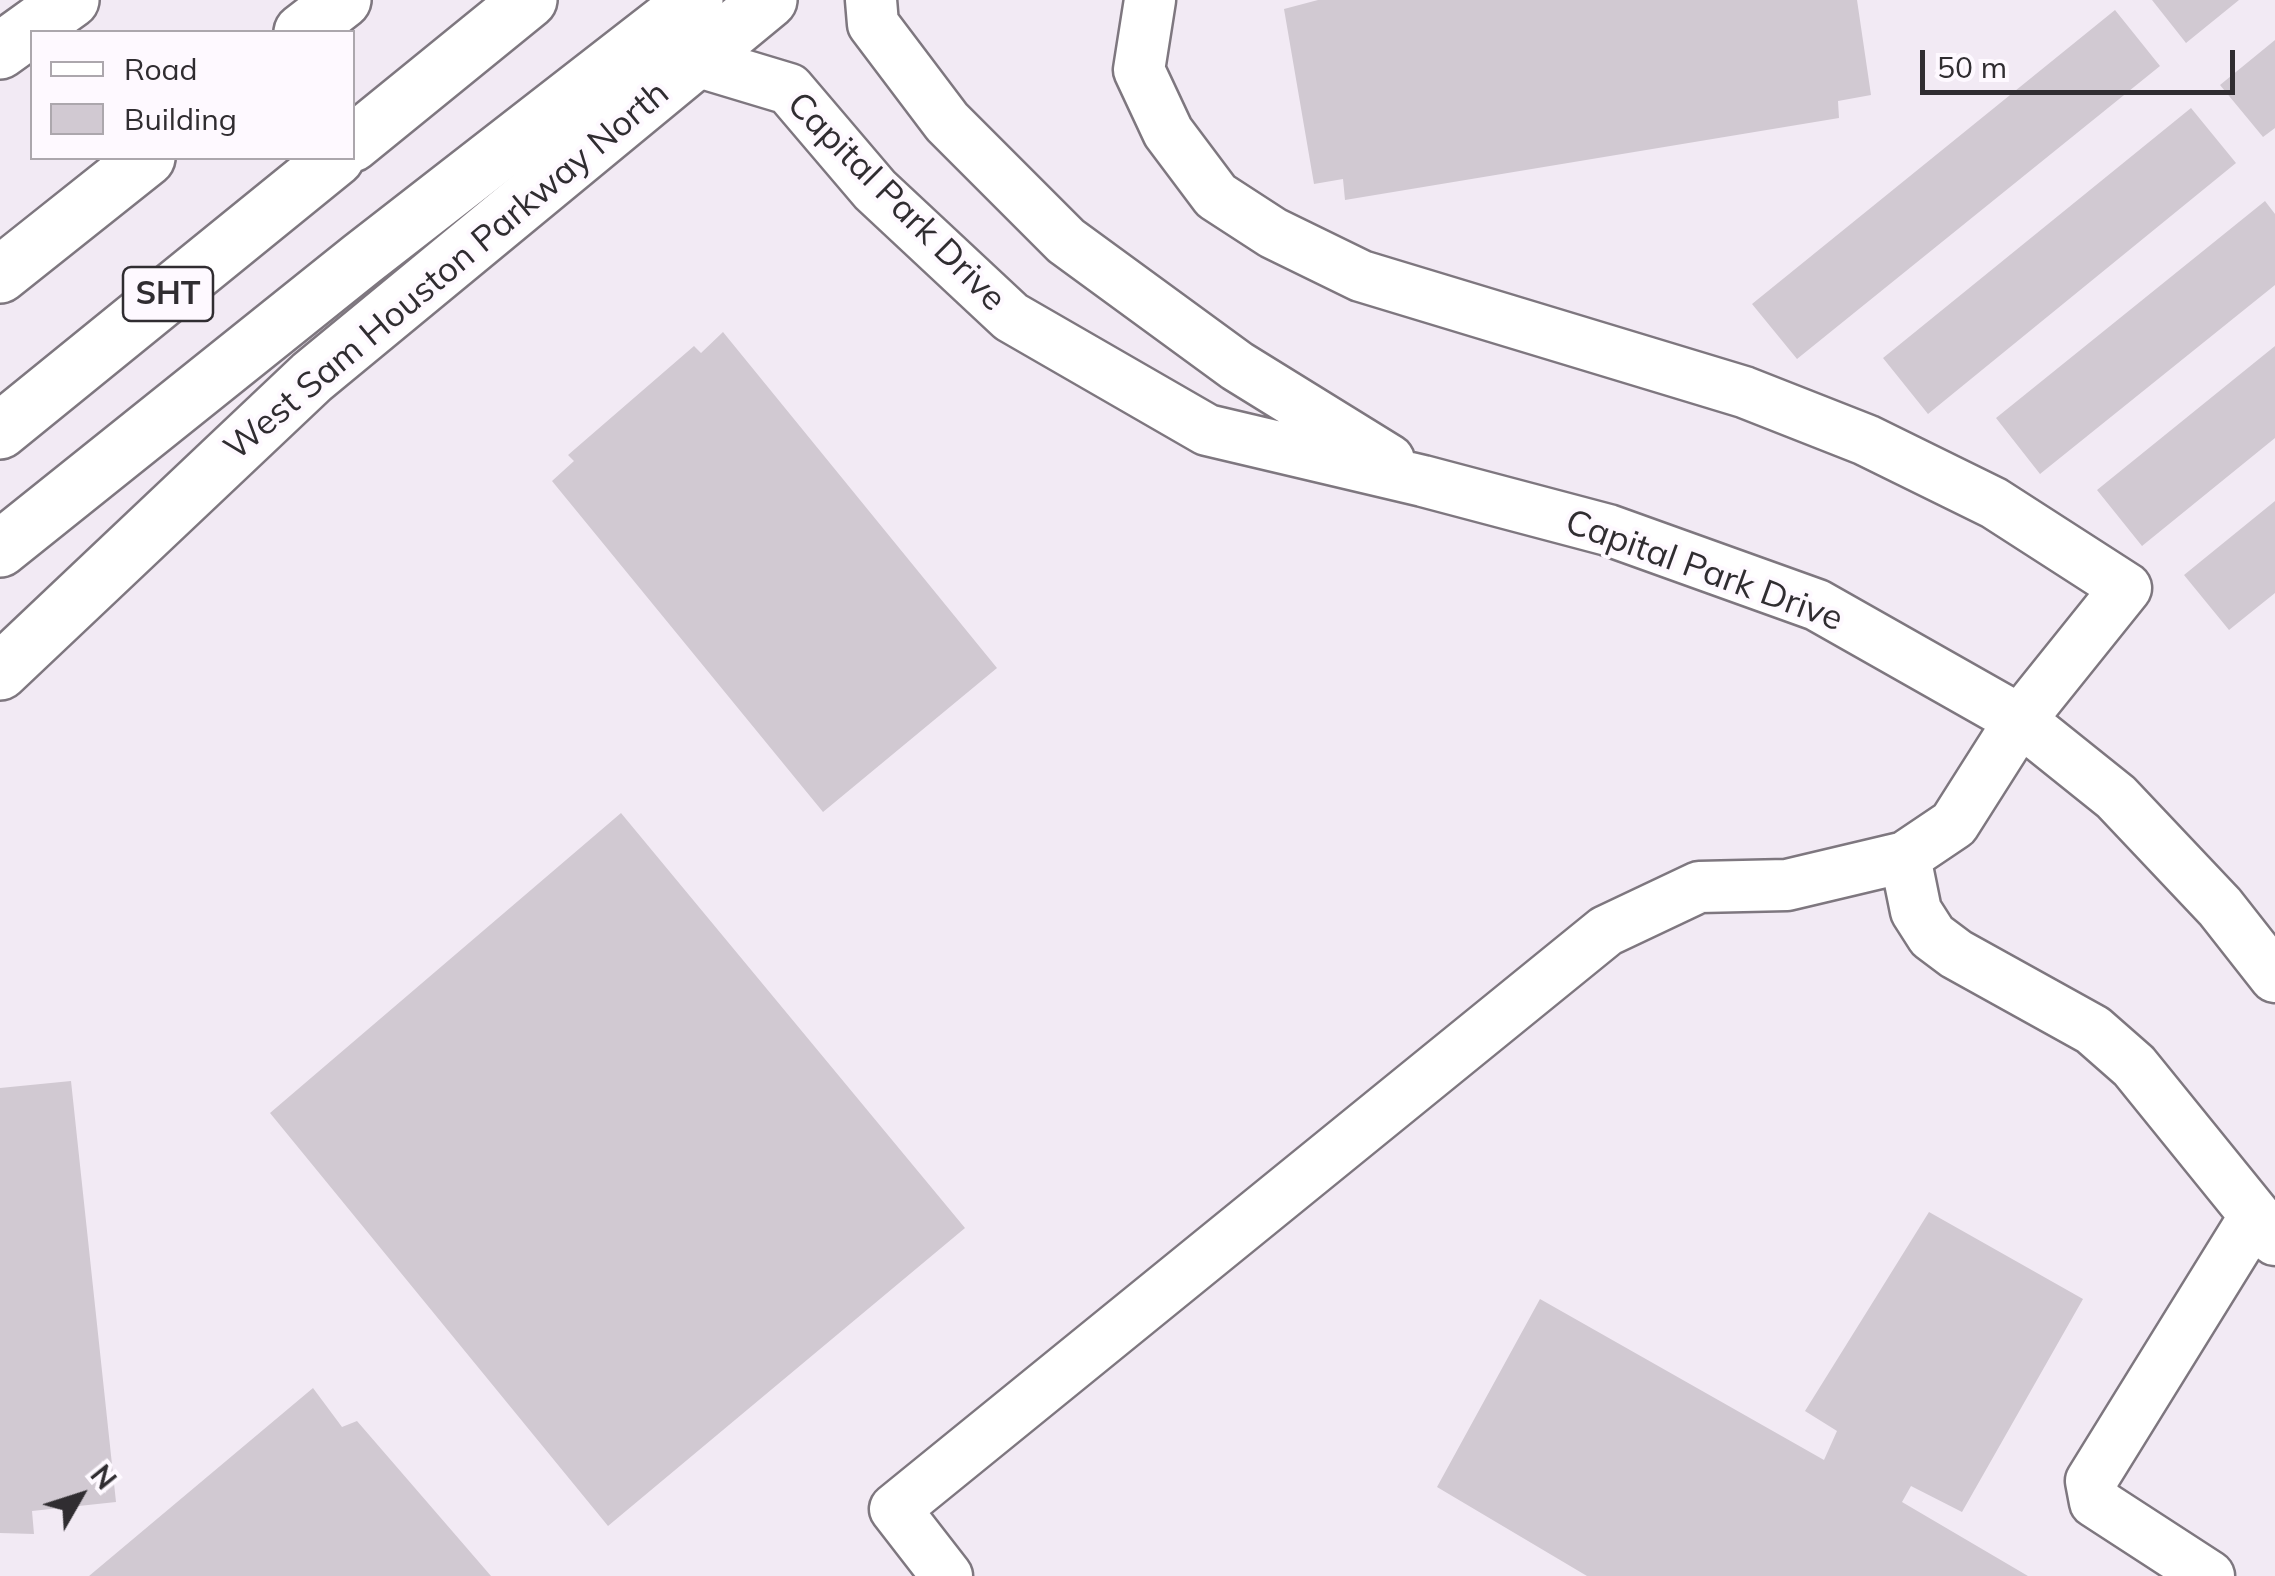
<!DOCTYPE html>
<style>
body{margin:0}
#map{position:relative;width:2275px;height:1576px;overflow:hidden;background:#f2eaf4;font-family:Mulish,sans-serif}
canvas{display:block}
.legend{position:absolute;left:30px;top:30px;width:325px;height:130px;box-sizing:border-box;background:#fef9ff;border:2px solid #aca7ad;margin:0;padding:12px 18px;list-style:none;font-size:30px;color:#302d31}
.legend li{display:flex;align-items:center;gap:20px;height:50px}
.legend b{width:50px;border:2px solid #aca7ad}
.north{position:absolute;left:30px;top:1446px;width:100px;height:100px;-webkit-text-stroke:8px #fef9ff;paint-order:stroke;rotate:51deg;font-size:28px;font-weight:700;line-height:40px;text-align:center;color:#302d31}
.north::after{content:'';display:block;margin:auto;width:35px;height:45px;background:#302d31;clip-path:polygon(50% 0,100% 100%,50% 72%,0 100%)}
.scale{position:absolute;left:1920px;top:50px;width:315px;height:45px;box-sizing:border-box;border:5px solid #302d31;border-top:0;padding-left:12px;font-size:30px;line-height:35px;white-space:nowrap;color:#302d31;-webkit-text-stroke:8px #fef9ff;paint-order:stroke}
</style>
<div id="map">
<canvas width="2275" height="1576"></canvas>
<ul class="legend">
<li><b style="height:12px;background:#fff"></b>Road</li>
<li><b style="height:28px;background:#d1c9d2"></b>Building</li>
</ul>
<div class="north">N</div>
<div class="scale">50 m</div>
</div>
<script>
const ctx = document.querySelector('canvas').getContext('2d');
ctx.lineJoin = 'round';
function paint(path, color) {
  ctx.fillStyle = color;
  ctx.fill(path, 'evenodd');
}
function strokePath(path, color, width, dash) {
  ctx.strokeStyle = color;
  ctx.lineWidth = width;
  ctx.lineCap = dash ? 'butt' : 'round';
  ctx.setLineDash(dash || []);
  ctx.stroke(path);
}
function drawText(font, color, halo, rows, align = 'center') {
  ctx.font = font + ' Mulish,sans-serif';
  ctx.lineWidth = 8;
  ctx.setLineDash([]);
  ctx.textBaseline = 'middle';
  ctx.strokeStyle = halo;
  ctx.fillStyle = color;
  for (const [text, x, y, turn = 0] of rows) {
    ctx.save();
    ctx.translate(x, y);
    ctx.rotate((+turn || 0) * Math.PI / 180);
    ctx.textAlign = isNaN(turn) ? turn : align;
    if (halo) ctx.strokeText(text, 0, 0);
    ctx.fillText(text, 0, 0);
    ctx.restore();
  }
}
paint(new Path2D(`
 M1318,0h539l14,95 -33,6 1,17 -494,82 -2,-21 -29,5 -30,-175z
 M2152,0h87l-53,43z
 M2115,10l45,56 -363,293 -45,-55z
 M2275,40v88l-12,9 -43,-52z
 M2191,108l45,55 -308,251 -45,-56z
 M2265,201l10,13v71l-235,189 -44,-56z
 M723,332l274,336 -174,144 -271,-331 22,-20 -6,-6 126,-109 7,7z
 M2275,346v92l-133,108 -45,-56z
 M2275,501v92l-46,37 -45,-55z
 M621,813l344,415 -357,298 -338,-413z
 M71,1081l45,421 -84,9 2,23 -34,-1v-445z
 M1929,1212l154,87 -121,213 -51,-26 -9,16 126,74h-441l-150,-89 103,-188 284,161 13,-29 -32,-20z
 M313,1388l29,39 15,-6 134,155h-402z`), '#d1c9d2');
const minor = new Path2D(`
 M871,0l2,24 74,98 119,119 171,125 152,94
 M696,61l93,28 86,101 136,127 196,113 216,51 185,49 209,75 203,115 96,77 104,110 55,70
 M1905,857l11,54 16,25 24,18 137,76 41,36 141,174
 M947,1576l-52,-67 711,-578 93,-44 88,-2 118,-28 49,-33 66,-104 106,-132 -132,-85 -128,-63 -122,-48 -383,-116 -88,-43 -57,-37 -48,-64 -29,-62 11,-70
 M2209,1576l-114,-74 -4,-21 164,-265`);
const major = new Path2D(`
 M0,51l71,-51
 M0,672l312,-295 457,-377`);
const highway = new Path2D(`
 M302,32l41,-32
 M352,144l177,-144
 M0,275l147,-117
 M0,431l336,-273
 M0,549l362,-290 333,-259`);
strokePath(minor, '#7e777f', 55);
strokePath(major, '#7e777f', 60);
strokePath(highway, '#7e777f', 60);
strokePath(minor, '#fff', 50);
strokePath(major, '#fff', 55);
strokePath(highway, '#fff', 55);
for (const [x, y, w] of [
 [168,294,90]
]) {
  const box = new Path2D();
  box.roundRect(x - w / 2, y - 27, w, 54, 8);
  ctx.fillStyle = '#fef9ff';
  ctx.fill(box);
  strokePath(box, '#302d31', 2.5);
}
drawText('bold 32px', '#302d31', null, [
 ["SHT",168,294]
]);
drawText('35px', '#302d31', '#fef9ff', [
 ["Capital Park Drive",896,202,45],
 ["West Sam Houston Parkway North",447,271,-40],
 ["Capital Park Drive",1704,571,20]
]);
</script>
